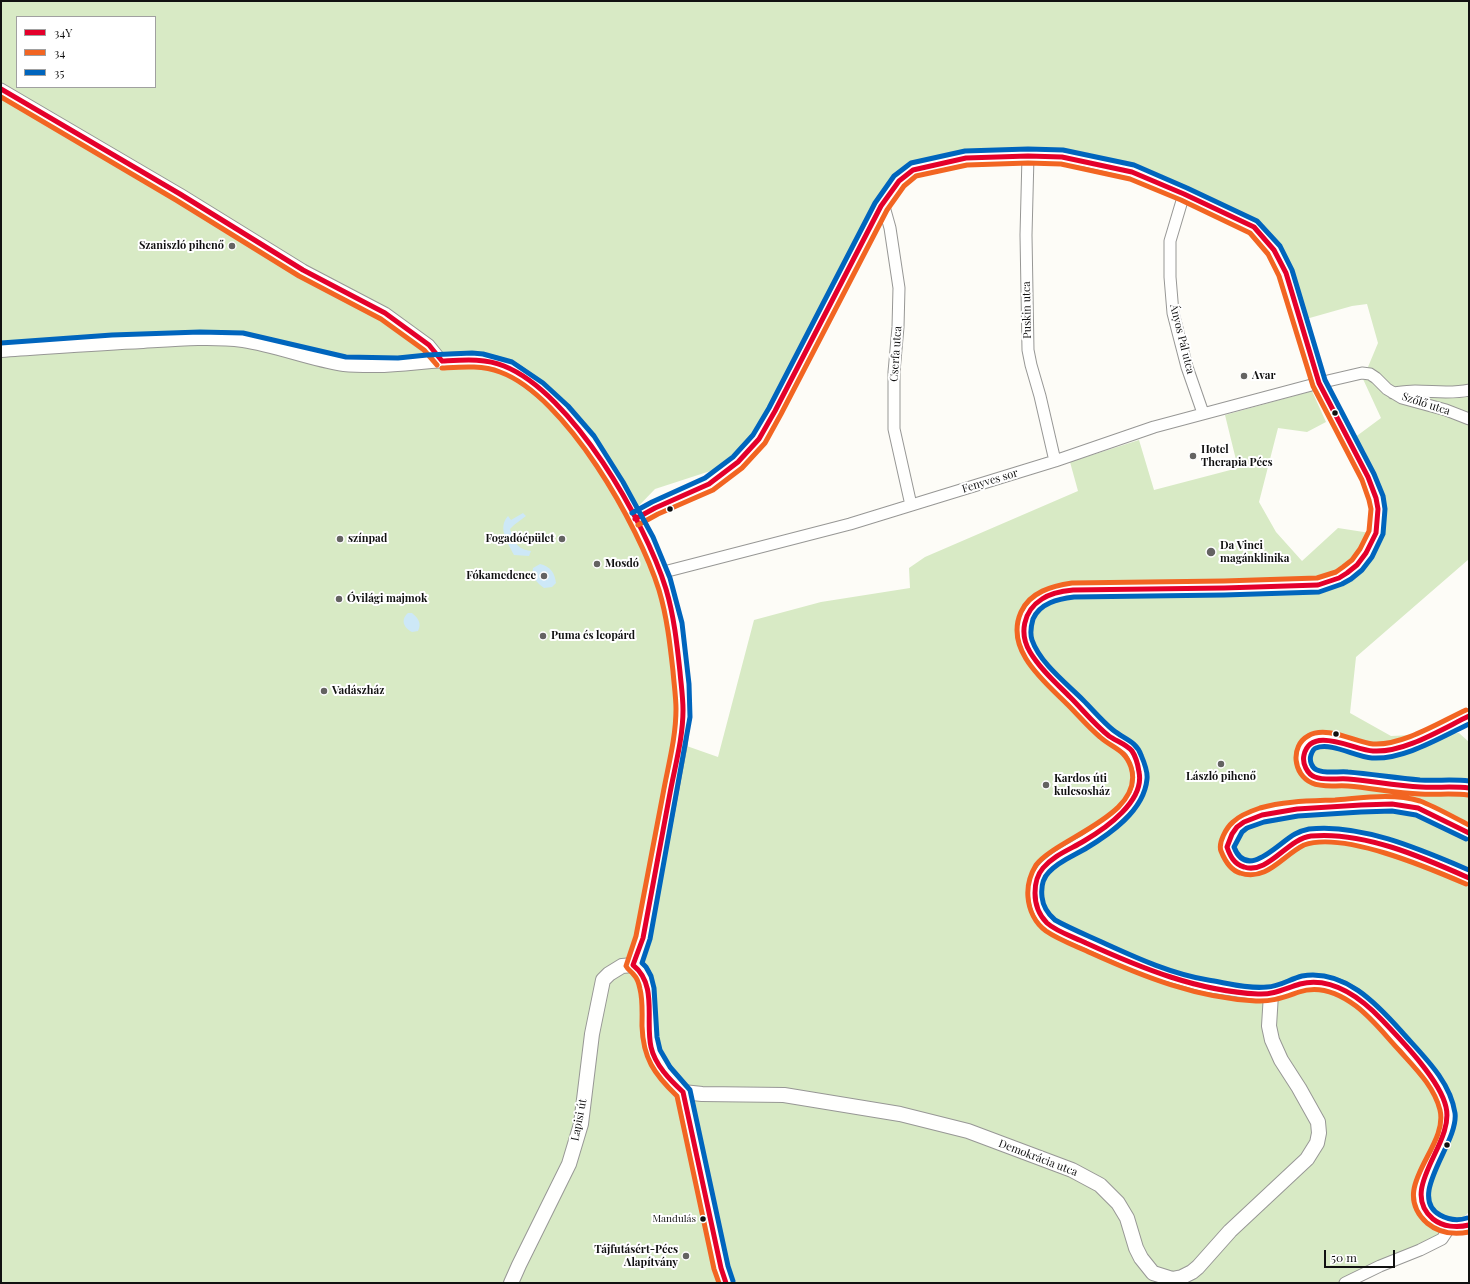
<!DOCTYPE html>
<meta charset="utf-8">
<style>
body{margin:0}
#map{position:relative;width:1470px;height:1284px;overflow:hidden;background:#fdfcf7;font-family:"Playfair Display",serif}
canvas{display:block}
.frame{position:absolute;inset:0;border:2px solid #111;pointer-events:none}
.legend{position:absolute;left:16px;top:16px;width:140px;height:72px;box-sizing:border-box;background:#fff;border:1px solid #a0a0a0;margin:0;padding:5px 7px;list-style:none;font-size:12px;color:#111}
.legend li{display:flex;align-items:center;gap:8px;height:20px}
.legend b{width:20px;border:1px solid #a0a0a0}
.scale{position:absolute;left:1324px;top:1250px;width:71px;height:18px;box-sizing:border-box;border:2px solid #111;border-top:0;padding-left:5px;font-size:12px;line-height:14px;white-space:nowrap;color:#111;-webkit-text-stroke:3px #fff;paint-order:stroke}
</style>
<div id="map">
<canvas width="1470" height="1284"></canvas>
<div class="frame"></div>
<ul class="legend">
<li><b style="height:5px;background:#e4002b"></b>34Y</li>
<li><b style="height:5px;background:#f26522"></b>34</li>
<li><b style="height:5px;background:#0065bd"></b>35</li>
</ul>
<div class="scale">50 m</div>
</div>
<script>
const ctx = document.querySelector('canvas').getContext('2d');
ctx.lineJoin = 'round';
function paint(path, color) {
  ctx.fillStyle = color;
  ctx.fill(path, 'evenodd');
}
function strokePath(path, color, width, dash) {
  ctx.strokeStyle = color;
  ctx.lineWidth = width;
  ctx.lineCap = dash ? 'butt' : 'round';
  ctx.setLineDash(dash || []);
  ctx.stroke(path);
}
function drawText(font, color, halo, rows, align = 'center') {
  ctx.font = font + ' "Playfair Display",serif';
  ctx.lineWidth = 4;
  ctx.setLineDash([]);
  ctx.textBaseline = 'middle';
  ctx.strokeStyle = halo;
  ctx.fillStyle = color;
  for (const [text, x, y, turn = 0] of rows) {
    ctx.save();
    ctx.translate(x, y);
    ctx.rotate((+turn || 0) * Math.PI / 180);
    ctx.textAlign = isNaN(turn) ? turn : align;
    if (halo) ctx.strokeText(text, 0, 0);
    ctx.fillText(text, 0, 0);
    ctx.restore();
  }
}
paint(new Path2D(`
 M1,1h1468v558l-113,98 -6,56 41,23 68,-3 10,9v470l-31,29 -90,42h-1347zM17,17h138v70h-138zM1028,156l104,16 122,55 32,46 13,48 53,-15 15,-2 11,39 -15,36 18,39 -27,20 11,13 21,54 -3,30 -45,-7 -36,33 -26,-29 -17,-30 19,-74 29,4 19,-10 -14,-31 -87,24 13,53 -84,22 -15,-50 -69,22 8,29 -153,66 -16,11 1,20 -89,14 -67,18 -36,137 -37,-13 2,-27 -26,-144 -27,-58 25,-26 83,-27 37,-51 106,-205 32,-36z`), '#d8eac5');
paint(new Path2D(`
 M523,513l3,3 -12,9 -4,4c5,13 6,20 21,22l-2,5 -15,-1c-6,-12 -17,-27 -6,-39l3,4z
 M540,564c10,2 15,9 16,19l-4,4 -8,1c-7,-5 -13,-11 -11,-20z
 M408,613h4c6,5 10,10 6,18l-6,1c-8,-4 -12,-12 -4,-19z`), '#cde8f7');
const minor = new Path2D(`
 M1,89l179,105 123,76 82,43 44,32 13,16
 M1028,156l-2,79 2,115 3,15 9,31 15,65
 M1184,194l-14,47v36l3,36 14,54 16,46
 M883,203l7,25 9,60 -1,39 -4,45v57l17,76
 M1393,393c8,-1 15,-2 22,-2 19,0 36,3 54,-1
 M635,519l20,-11 54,-24 29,-22 21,-23 16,-28 106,-205 18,-25 14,-11 37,-9 16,-3 62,-2 34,1 22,4 48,11 52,22 70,33 20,23 12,23 18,63 15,47 49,94 8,21 2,11 -2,24 -10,20 -9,12 -10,8 -8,5 -21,7 -94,3 -151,2c-18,2 -36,7 -45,25 -4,8 -6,19 -2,29 7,20 39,48 55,64 8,8 16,18 25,26 7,6 18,9 25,16 3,4 6,12 8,17 3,10 1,23 -5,32 -2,4 -7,7 -10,10 -12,12 -24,22 -38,31 -24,15 -62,29 -49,65 4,13 10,20 23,26l91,40 53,15 55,8h12
 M660,573l190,-49 205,-63 99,-34 165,-44 43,-10 8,1 6,4 11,11 15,9 44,12 23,9
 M683,1092l38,176 5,15
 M1345,1283l35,-17 40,-16 22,-11 8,-12`);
const tertiary = new Path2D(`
 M1,350c47,-3 95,-7 142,-9 32,-2 68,-5 100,-1 34,5 67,19 101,24 9,1 19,1 29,1 44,1 93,-15 136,3 7,3 14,9 20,13 43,32 71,75 97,121 16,28 30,56 39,86 15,49 21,104 15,155l-37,195 -3,11 -7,16
 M1469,716c-26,12 -68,37 -96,35 -18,-1 -69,-28 -70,6 -1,7 5,17 12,20 9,3 23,1 33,2 24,3 48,6 72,8 17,1 33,-1 49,1
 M1469,833l-51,-25 -26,-4 -31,1 -64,4 -35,6 -18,7 -7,5 -5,7 -5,13c3,9 5,15 13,19 20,11 42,-17 58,-26 4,-2 10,-4 14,-4 43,-6 117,24 157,42
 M511,1283l8,-18 50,-101 12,-40 11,-90 11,-54 6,-6 13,-8 11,-1 6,3 4,5 2,9 3,12 1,18v14l2,21 6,13 18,25 8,7 19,2 82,1 116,19 68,17 104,39 28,15 18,18 9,15 9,30 5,10 12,15 19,6 10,-2 10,-5 6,-5 32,-36 77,-72 10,-16 2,-10 -1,-11 -19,-34 -18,-28 -9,-20 -3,-14 2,-32c19,-6 36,-15 56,-11 10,2 22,8 30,14 23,19 41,42 60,64 9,11 20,21 26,34 3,5 4,14 5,20 2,30 -35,62 -27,89 7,19 30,26 48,21`);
strokePath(minor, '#979795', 13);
strokePath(tertiary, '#979795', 16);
strokePath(minor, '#fffffe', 11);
strokePath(tertiary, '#fffffe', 14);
strokePath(new Path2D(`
 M1,89l179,105 123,76 82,43 44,32 13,16
 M442,361c21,-1 43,-3 62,5 68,27 141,155 162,223 8,27 11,55 14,83 1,12 3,25 3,38 0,28 -8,56 -13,83 -9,48 -18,97 -27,145l-10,27c25,20 12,55 18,82 4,18 19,33 32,45l38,176 5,15
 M635,519l20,-11 54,-24 29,-22 21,-23 16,-28 106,-205 18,-25 14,-11 53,-12 62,-2 34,1 70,15 52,22 70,33 20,23 12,23 33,110 49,94 8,21 2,11 -2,24 -10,20 -9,12 -10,8 -8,5 -21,7 -94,3 -151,2c-11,1 -22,3 -31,9 -19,12 -23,35 -12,53 10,17 26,31 40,45 13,13 25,28 39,39 7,5 17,8 23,15 4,6 6,14 7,21 6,29 -33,56 -55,69 -13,8 -30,14 -41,27 -6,7 -8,16 -8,25 0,12 4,22 12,30 10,9 27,14 39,20 55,25 111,48 172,51 16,1 28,-6 42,-10 32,-8 61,14 82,36 20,21 58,60 64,87 9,37 -49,82 -13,112 10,8 24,9 36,6
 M1469,716c-27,13 -65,37 -96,35 -19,-1 -62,-26 -69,4 -2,8 3,19 11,22 10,4 23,1 33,2 24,2 48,7 73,8 16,1 32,-1 48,1
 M1469,833l-51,-25 -26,-4 -31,1 -64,4 -35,6 -18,7 -7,5 -5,7 -5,13c3,9 7,17 17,20 24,8 43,-28 67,-31 52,-5 111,21 158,42`), '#e4002b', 5);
strokePath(new Path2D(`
 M1,97l175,103 123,76 82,43 43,31 13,15
 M442,368c19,-1 40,-3 58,4 66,24 139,154 159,218 8,27 11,54 14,81 1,13 3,26 3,38 0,29 -8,57 -13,85 -9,48 -18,95 -27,142l-10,30c2,4 5,5 8,9 3,3 5,9 6,14 3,12 2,25 2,37 1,32 12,48 35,70l37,173 5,14
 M638,525l20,-11 55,-24 29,-22 23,-25 16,-29 106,-204 17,-24 12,-10 51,-11 61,-2 33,1 69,15 51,21 69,33 18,21 11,22 34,110 49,94 7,20 2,9 -2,22 -9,18 -8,11 -9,7 -7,5 -19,6 -93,3 -152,2c-20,3 -42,9 -51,29 -17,38 24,70 47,93 11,11 20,22 32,32 12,11 25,12 31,30 15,48 -73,70 -95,98 -6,10 -9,21 -8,32 1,13 7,26 18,34 13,9 30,15 45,22 53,24 106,45 165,48 16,1 28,-4 43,-9 20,-7 41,2 57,14 17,13 29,29 43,44 16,18 35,36 41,60 9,38 -53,77 -13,113 12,10 27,12 42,9
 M1466,710c-26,12 -64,36 -93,34 -18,-2 -47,-19 -65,-8 -18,10 -15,39 4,47 11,5 24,2 36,3 24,2 48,7 72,8 16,1 32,-1 48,1
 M1466,884c-37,-16 -123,-53 -162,-39 -21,10 -37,37 -64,28 -10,-3 -15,-12 -19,-22 -3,-8 5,-23 12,-29 7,-7 18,-11 27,-14 24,-7 50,-7 75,-8 27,-2 58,-7 85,1 14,5 35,17 49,24`), '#f26522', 5);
strokePath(new Path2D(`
 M1,343l111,-8 88,-3 43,1 103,24 52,1 29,-3 45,-2 11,1 29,8 31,21 12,11 13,12 26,30 29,46 30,55 17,41 12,45 7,61 1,33 -40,222 -8,24 4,4 5,9 3,12 3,49 3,13 10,17 20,23 38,176 5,15
 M632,513l20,-11 53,-24 28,-21 20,-22 16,-27 106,-205 19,-27 17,-13 54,-12 63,-2 35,1 71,15 53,23 70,33 23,25 12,24 33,110 49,94 9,22 2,13 -2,25 -11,23 -10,13 -11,9 -9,5 -23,8 -95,3 -150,2c-16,2 -34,6 -41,22 -2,7 -3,15 -1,21 8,23 34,43 51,60 10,10 19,21 30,30 11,9 23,11 28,25 3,7 7,16 6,24 -3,32 -37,55 -62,70 -12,7 -26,12 -36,23 -6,6 -8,16 -7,25 1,10 6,17 13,23 16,9 34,16 51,24 33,15 66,30 102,36 19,3 40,9 59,7 12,0 23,-8 35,-11 42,-7 74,27 99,55 21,24 49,49 54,82 4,30 -49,83 -15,102 9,5 18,6 27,3
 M1469,724c-28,13 -65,36 -97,34 -16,-1 -41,-16 -56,-10 -3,1 -4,4 -5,7 -2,6 1,13 6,15 9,4 22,1 31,2 24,2 48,6 72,8 17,1 33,-1 49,1
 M1466,839l-50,-24 -24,-4 -31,1 -63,4 -34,6 -17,6 -5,4 -8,15c13,34 44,-4 61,-13 4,-2 9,-4 14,-5 52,-6 113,21 160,41`), '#0065bd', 5);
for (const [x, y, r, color] of [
 [232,246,4,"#646362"],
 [1244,376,4,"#646362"],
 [1335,413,3.5,"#111"],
 [1193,456,4,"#646362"],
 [670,509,3.5,"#111"],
 [340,539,4,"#646362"],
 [562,539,4,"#646362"],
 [1211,552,5,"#646362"],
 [597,564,4,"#646362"],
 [544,576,4,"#646362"],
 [339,599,4,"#646362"],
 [543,636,4,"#646362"],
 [324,691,4,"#646362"],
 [1336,734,3.5,"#111"],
 [1221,764,4,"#646362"],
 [1046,785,4,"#646362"],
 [1447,1145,3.5,"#111"],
 [703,1219,3.5,"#111"],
 [686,1256,4,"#646362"]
]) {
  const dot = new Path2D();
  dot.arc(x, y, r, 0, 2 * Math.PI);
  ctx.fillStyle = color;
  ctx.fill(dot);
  strokePath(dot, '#fff', 1.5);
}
drawText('10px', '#111', '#fff', [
 ["Mandulás",696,1219]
], 'right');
drawText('bold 11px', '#111', '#fff', [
 ["Szaniszló pihenő",224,246,"right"],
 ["Avar",1252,376],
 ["Hotel",1201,450],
 ["Therapia Pécs",1201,463],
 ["színpad",348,539],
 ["Fogadóépület",554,539,"right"],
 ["Da Vinci",1220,546],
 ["magánklinika",1220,559],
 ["Mosdó",605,564],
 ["Fókamedence",536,576,"right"],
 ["Óvilági majmok",347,599],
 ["Puma és leopárd",551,636],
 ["Vadászház",332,691],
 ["László pihenő",1221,777,"center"],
 ["Kardos úti",1054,779],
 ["kulcsosház",1054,792],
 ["Tájfutásért-Pécs",678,1250,"right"],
 ["Alapítvány",678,1263,"right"]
], 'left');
drawText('11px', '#111', '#fff', [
 ["Puskin utca",1027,310,-91],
 ["Ányos Pál utca",1182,339,76],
 ["Cserfa utca",896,354,-86],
 ["Szőlő utca",1426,404,18],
 ["Fenyves sor",990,481,-17],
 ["Lapisi út",579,1120,-79],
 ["Demokrácia utca",1038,1158,21]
]);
</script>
